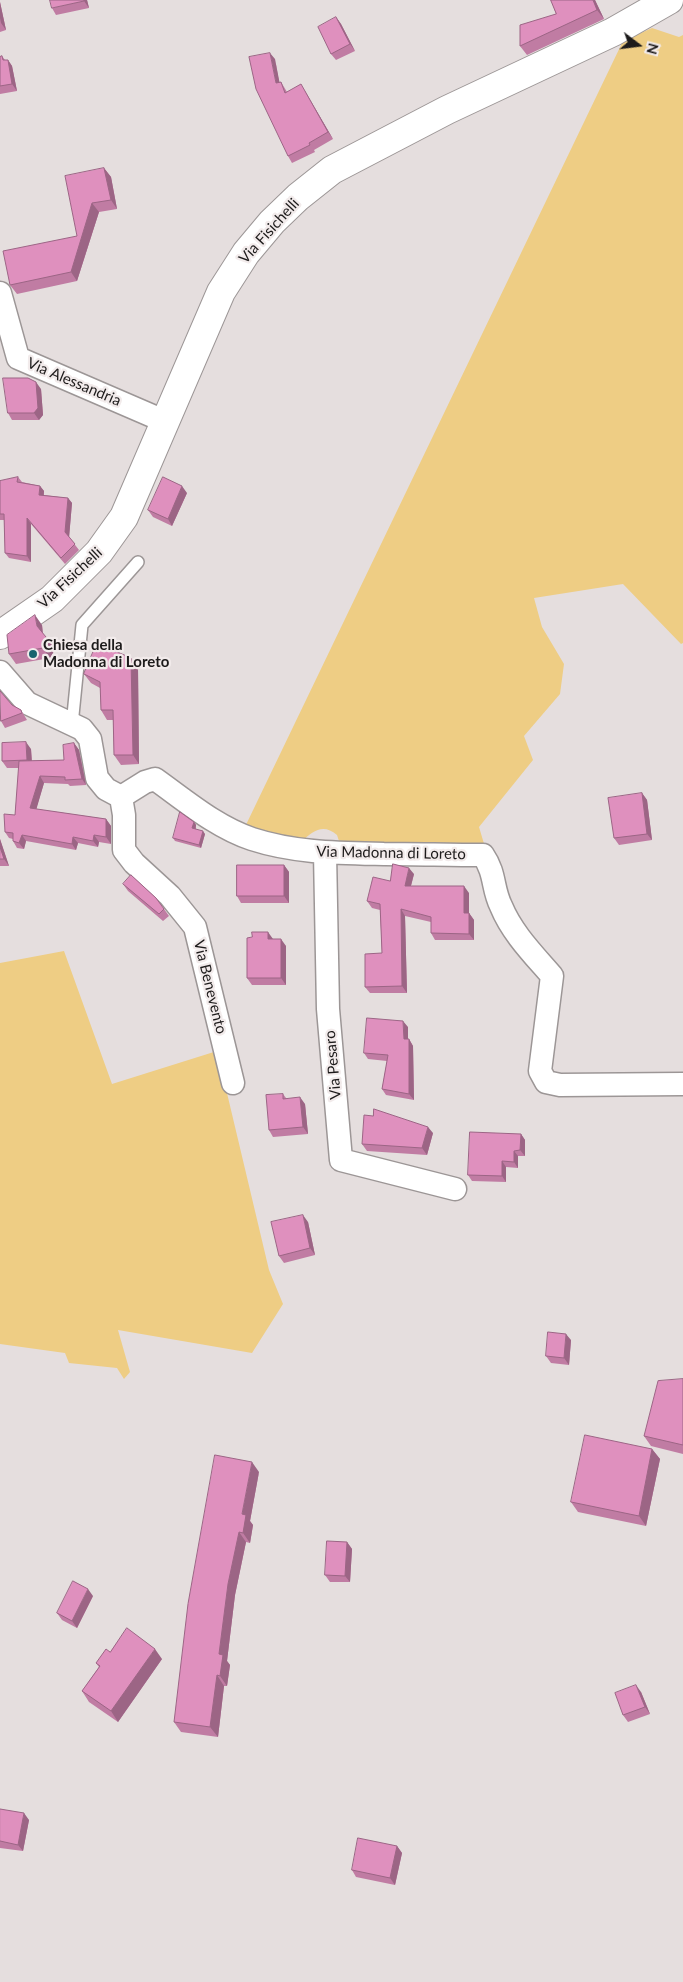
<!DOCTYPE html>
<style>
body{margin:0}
#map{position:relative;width:683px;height:1982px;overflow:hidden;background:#e5dede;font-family:Lato,sans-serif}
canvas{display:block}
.north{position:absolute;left:613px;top:20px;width:50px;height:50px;-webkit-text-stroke:4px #f2ebeb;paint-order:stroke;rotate:105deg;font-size:14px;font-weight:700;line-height:20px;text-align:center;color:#1d1b1b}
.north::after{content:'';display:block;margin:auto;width:18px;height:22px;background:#1d1b1b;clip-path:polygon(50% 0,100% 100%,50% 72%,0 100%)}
</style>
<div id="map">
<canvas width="683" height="1982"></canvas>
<div class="north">N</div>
</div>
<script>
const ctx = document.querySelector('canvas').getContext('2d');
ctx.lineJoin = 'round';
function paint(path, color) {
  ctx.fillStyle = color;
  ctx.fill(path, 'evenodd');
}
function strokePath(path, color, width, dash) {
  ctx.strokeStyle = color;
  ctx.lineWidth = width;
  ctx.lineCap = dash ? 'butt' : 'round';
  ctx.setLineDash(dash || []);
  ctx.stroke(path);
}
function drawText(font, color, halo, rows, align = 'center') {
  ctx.font = font + ' Lato,sans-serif';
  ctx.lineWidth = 4.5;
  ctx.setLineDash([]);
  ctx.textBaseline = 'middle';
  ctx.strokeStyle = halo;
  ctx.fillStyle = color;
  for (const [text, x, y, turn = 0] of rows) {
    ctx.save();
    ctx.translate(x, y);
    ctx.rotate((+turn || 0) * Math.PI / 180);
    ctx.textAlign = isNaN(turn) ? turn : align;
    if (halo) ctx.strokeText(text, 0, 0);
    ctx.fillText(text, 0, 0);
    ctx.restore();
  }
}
paint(new Path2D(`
 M652,28l27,9 4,-2v608l-2,1 -58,-60 -89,14 8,29 22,37 -4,30 -36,42 9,24 -54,67 6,20h-144l-4,-12c-14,-12 -24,-4 -36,7l-58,-11 380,-790z
 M64,951l48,133 105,-33 52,219 14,34 -31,49 -134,-23 12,42 -6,7 -7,-11 -48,-5 -4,-10 -65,-9v-381z`), '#eecd84');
const service = new Path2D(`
 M72,725l10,-100 56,-63`);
const minor = new Path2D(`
 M0,293l18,65 146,63
 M0,672l27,31 55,26 8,10 7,39 9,11 15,8 24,-15 10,-3c31,22 61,48 97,60 43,14 87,14 132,15 33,0 66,1 99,1 13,19 9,33 18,51 11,27 32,48 51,70l-12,95 6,11 14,3 123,-1
 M121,797l3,18v35l10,13 36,33 25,31 38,156
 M325,853l3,156 13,151 114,29`);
const secondary = new Path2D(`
 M0,635l52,-36 47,-47 25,-35 97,-225 25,-39 26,-31 26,-25 34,-27 115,-60 166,-78 56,-32`);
strokePath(service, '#9c9696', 14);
strokePath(minor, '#9c9696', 25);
strokePath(secondary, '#9c9696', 30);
strokePath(service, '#fff', 11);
strokePath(minor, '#fff', 22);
strokePath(secondary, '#fff', 28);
paint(new Path2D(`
 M87,0l2,8 -33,7 -4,-7z
 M551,0h44l9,19 -77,36 -7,-9 36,-32z
 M0,2l6,28 -6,2z
 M336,17l5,7 14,27 -19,9 -5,-6z
 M2,56l3,4h3l4,6 5,25 -17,3v-37z
 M275,59l4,23h2l6,10 18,-1 28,48 -19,11 1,2 -23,11 -4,-7z
 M104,168l7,9 6,32 -18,3 -22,69 -60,13 -7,-9 67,-49z
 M41,389l2,26 -4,5h-27l-4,-7z
 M18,477l4,5 18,4 4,5v4l24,3 4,5 -3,34 10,13 -14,14 -34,-40v38l-22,-4 -4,-5 -1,-33h-4v-39z
 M187,493l-15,33 -19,-9 -5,-7z
 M42,625l1,9 10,12 1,5 -4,7 -34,6 -7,-10z
 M138,668l1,96 -18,1 -7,-10 -1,-35h-6l-6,-10 -1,-22 -9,-5 -7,-9z
 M12,705l9,5 6,10 -22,8 -4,-7z
 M74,743l5,7 7,35 -16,1 -2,-2 -24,-1 -8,26 70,10 5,7v18l-12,-2 -1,5 -20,-4 -2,7 -50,-9 -2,8 -7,-1 -4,-7v-2l-4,-1 -4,-6 10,-17 4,-47h-12l-5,-7 29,-12 1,12 32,-1z
 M642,793l5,7 5,40 -33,5 -5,-7z
 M194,822l2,3v4l9,5 -4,14 -26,-7 -2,-3z
 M0,839l9,27h-9z
 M284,865l5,7v31h-48l-4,-7z
 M414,874l-3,12 58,7v20l5,7v20h-39l-4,-7v-11l-26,-6 2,77h-37l-5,-6 17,-34 -2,-43 -8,-2 -5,-7 23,-20z
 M123,884l41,25 5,7 -6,5 -35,-30z
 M272,939l14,7v39h-34l-5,-7z
 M408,1027v12h1l4,7 1,54 -28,-5 -4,-6 5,-28 -19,-2 -4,-6z
 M283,1094l3,4 19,6 3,30 -35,3 -4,-7z
 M433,1133l-6,22 -60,-4 -5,-7z
 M521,1134l4,6v16h-7v12l-12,-1v15l-34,-1 -4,-6z
 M308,1222l7,33 -31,8 -5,-7z
 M571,1340l-2,25 -18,-2 -5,-7z
 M683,1379v75l-32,-8 -7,-10z
 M652,1449l8,10 -14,67 -68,-14 -7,-10z
 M259,1472l-9,49 3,4 -3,18 -4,-1 -11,53 -8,66 3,4 -3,21h-3l-6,51 -37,-5 -7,-10z
 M347,1542l5,7 -2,33h-20l-5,-7z
 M93,1596l-16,32 -15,-8 -5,-7z
 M110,1652l52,7 -44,63 -29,-20 -7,-11 17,-24 -3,-4z
 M641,1692l9,22 -22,8 -5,-7z
 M0,1809l29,11 -6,31 -23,-3z
 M397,1846l5,7 -7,32 -39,-8 -4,-7z`), '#c07ca3');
paint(new Path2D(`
 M84,0h3l2,8 -5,-7z
 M593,0h2l9,19 -7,-9z
 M0,2l6,28 -5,-7 -1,-5z
 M336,17l5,7 14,27 -5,-7z
 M270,53l5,6 6,31 -5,-7z
 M8,60l4,6 5,25 -5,-7z
 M301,84l4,7 28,48 -5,-7z
 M104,168l7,9 6,32 -6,-9z
 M92,203l7,9 -22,69 -6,-9z
 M36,382l5,7 2,26 -4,5 -5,-7z
 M40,486l4,5 -1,9 -4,-5z
 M182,486l5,7 -15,33 -4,-7z
 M68,498l4,5 -3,35 -4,-6z
 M27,518l4,6v38l-4,-6z
 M35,615l7,10 1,11 -6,-10z
 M46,637l7,9 1,5 -4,7 -7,-10z
 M131,658l7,10 1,96 -6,-9z
 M26,742l5,7 1,18 -5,-7z
 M74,743l5,7 7,35 -4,-6z
 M40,776l4,7 -9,31 -5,-6z
 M642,793l5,7 5,40 -5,-6z
 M106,819l5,7v18l-5,-7z
 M194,822l2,3 -1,6 -3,-3z
 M203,831l2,3 -4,14 -2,-3z
 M22,835l4,6 -2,8 -5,-6z
 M94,835l5,7 -1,5 -5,-6z
 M73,837l5,6 -2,7 -4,-6z
 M0,839l9,27 -5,-7 -4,-12z
 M284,865l5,7v31l-5,-7z
 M409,868l5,6 -5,19 -4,-7z
 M464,886l5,7v27l-5,-7z
 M401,909l4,7 2,77 -5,-7z
 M469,913l5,7v20l-5,-6z
 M268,932l5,7h-5z
 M281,939l5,7v39l-5,-7z
 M403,1021l5,6v19l-4,-7z
 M409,1039l4,7 1,54 -5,-6z
 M300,1097l5,7 3,30 -5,-7z
 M428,1127l5,6 -6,22 -5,-7z
 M521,1134l4,6v16l-5,-6z
 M514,1151l4,5v12l-4,-6z
 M502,1161l4,6v15l-4,-6z
 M303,1215l5,7 7,33 -5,-7z
 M566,1334l5,6 -2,25 -5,-7z
 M652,1449l8,10 -14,67 -7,-10z
 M252,1462l7,10 -9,49 3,4 -3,18 -7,-10 -1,-19z
 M239,1532l7,10 -11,53 -8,66 3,4 -3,21 -7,-10 -1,-22 9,-70z
 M347,1542l5,7 -2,33 -5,-6z
 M88,1589l5,7 -16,32 -5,-7z
 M155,1649l7,10 -44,63 -7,-11z
 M217,1675l7,11 -6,51 -8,-10z
 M636,1685l5,7 9,22 -5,-7z
 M24,1813l5,7 -6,31 -5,-6z
 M397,1846l5,7 -7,32 -5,-7z`), '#9c6585');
const building = new Path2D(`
 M50,0h34v1l-32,7z
 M551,0h42l4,10 -77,36v-21l36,-11z
 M336,17l14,27 -19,10 -13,-27z
 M270,53l6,30 5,-1 4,11 16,-9 27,48 -19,11 1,2 -22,11 -32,-67 -7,-32z
 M2,56l1,4h5l4,24 -12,2v-29z
 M104,168l7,32 -19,3 -21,69 -61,13 -7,-34 74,-15 -12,-60z
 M3,378h25l8,4 2,26 -4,5h-26z
 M18,477l-1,5 23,4 -1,9 29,3 -3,34 10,12 -14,14 -34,-40v38l-22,-3 -1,-39h-4v-33z
 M163,477l19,9 -14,33 -20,-9z
 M35,615l2,11 9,11 1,4 -4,7 -34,6 -2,-19z
 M97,643l34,15 2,97h-19l-1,-45h-12l-1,-28 -16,-8z
 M0,691l12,14 9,5 1,3 -21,8z
 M26,742l1,18 -25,1v-18z
 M74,743l8,36 -17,1v-3l-25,-1 -10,32 76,11v18l-12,-2 -1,6 -20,-4 -1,7 -50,-9 -3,8 -6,-2v-8l-8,-1 -1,-18 11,1 4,-54 45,-1 -1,-15z
 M642,793l5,41 -33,4 -6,-40z
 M180,812l14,10 -2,6 11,3 -4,14 -26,-7z
 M0,847l4,12h-4z
 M393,864l16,4 -4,18h59v27h5v21l-38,-1v-16l-30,-8 1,77 -37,1v-33l17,-1 -2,-49 -13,-3 6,-24 17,4z
 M237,865h47v31h-47z
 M131,875l25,23 8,11 -5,5 -36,-30z
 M252,932h16v7h13v39h-34v-40l5,-1z
 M367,1018l36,3 1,18h5v55l-27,-5 6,-34 -24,-2z
 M283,1094v5l17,-2 3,30 -34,3 -3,-35z
 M374,1109l54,18 -6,21 -60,-4 2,-29 9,1z
 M470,1132l51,2 -1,16 -6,1v11l-12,-1v15l-34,-1z
 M303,1215l7,33 -31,8 -8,-34z
 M548,1332l18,2 -2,24 -18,-2z
 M683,1379v66l-39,-9 14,-55z
 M585,1435l67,14 -13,67 -68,-14z
 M215,1455l37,7 -10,52 4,1 -3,18 -4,-1 -11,52 -9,70 4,1 -3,21 -3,-1 -7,52 -36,-5 14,-118z
 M327,1541l20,1 -2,34 -20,-1z
 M73,1581l15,8 -16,32 -15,-8z
 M127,1628l28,21 -44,62 -29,-20 18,-25 -4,-3 10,-14 4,3z
 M636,1685l9,22 -22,8 -8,-22z
 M0,1809l24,4 -6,32 -18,-4z
 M358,1838l39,8 -7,32 -38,-8z`);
paint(building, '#df90be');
strokePath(building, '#9c6585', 1);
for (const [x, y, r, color] of [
 [33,654,5,"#18646e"]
]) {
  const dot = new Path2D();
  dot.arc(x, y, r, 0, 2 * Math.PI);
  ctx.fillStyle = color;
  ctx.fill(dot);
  strokePath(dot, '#f2ebeb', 2);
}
drawText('15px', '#1d1b1b', '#f2ebeb', [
 ["Via Fisichelli",269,231,-48],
 ["Via Alessandria",74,382,23],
 ["Via Fisichelli",70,578,-43],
 ["Via Madonna di Loreto",391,853,1],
 ["Via Benevento",210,987,76],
 ["Via Pesaro",333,1065,-95]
]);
drawText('bold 15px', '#1d1b1b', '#f2ebeb', [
 ["Chiesa della",43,645],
 ["Madonna di Loreto",43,662]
], 'left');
</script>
